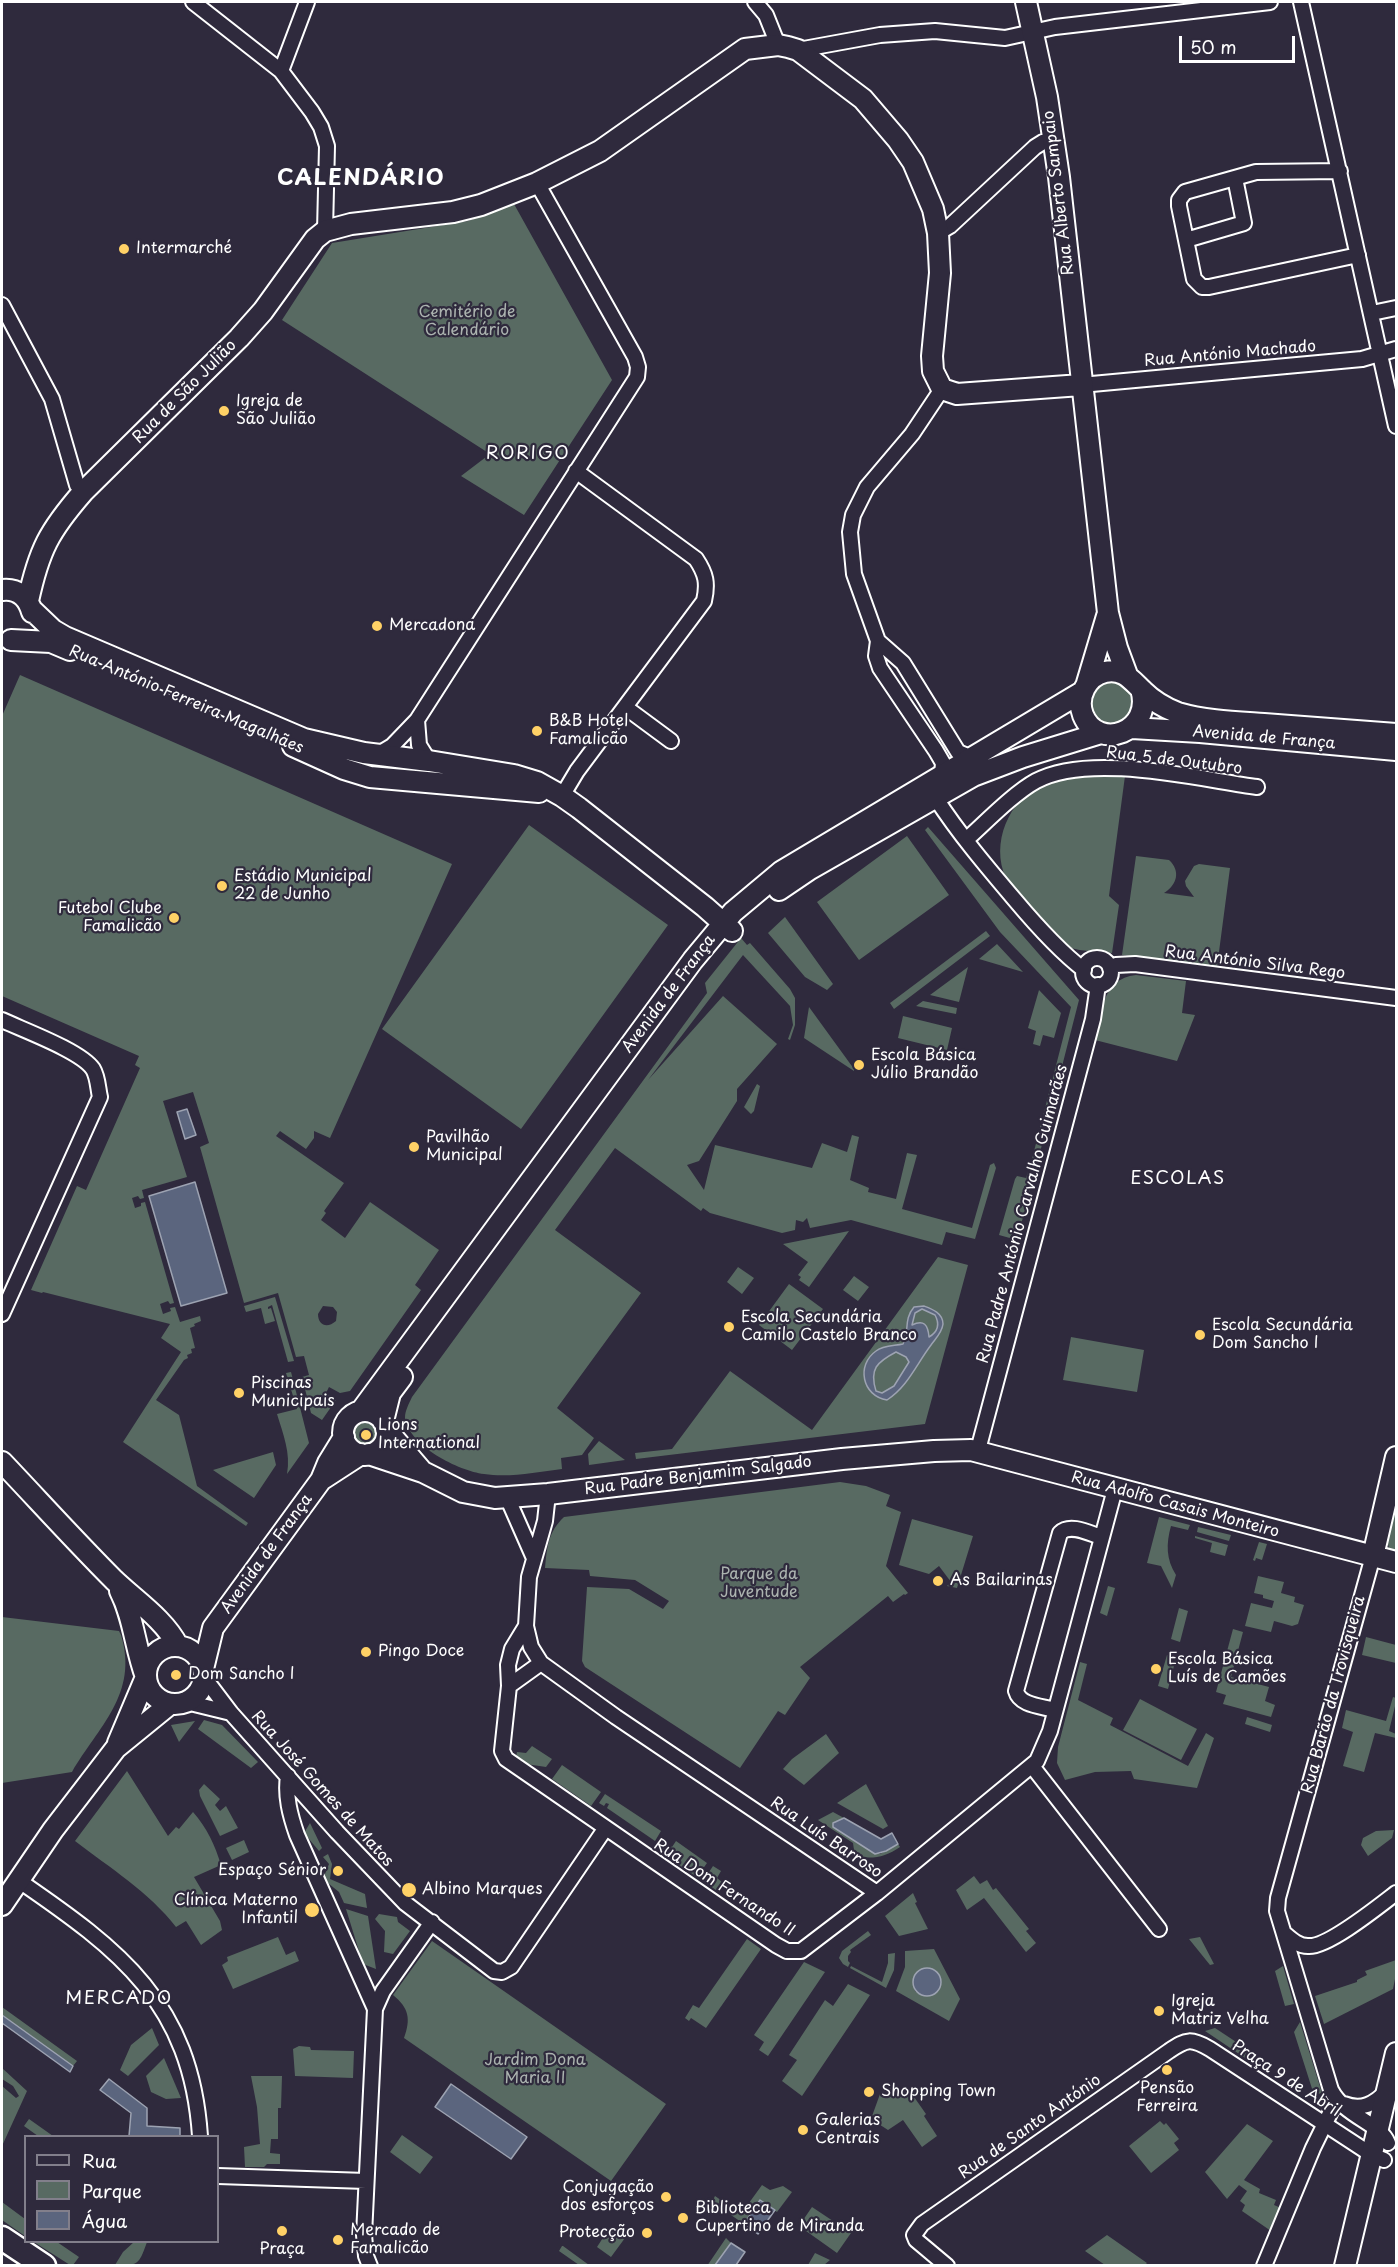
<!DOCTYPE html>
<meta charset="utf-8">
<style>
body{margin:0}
#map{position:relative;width:1398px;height:2267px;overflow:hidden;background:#2f2a3d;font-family:"Playpen Sans",sans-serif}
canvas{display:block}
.frame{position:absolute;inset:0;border:3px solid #fff;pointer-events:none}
.legend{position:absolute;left:24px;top:2135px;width:195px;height:108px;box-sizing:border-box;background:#2f2a3d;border:2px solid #827f8b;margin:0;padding:8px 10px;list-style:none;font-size:18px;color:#fff}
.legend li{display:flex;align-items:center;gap:12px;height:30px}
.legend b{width:30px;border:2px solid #827f8b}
.scale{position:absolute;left:1179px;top:36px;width:116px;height:27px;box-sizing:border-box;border:3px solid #fff;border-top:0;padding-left:8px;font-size:18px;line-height:21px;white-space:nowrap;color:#fff;-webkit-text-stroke:4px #2f2a3d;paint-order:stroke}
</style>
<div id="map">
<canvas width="1398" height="2267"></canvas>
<div class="frame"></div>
<ul class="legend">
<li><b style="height:8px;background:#2f2a3d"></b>Rua</li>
<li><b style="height:16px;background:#586a62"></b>Parque</li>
<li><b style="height:16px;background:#5b657e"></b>Água</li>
</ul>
<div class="scale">50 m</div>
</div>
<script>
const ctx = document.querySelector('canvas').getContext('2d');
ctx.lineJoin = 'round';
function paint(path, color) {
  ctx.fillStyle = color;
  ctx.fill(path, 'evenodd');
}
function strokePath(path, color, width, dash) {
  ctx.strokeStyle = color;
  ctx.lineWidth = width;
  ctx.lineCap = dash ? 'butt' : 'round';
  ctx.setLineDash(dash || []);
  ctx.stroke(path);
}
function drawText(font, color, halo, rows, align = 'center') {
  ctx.font = font + ' "Playpen Sans",sans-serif';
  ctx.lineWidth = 4.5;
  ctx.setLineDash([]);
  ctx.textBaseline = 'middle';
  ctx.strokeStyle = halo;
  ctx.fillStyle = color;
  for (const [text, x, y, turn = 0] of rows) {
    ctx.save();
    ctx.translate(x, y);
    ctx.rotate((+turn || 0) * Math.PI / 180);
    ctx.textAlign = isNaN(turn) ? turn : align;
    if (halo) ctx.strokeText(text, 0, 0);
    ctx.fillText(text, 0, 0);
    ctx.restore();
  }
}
paint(new Path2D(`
 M514,204l98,176 -88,135 -63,-39 29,-22 -208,-134 50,-77 136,-22z
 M20,675l432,189 -122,274 -16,-7v7l-8,11 -26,-18 -4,5 68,47 -20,28 2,2 -5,7 24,18 25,-36 69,48 -24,35 6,5 -71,101 -10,2 -11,-6 -3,6 10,7 -14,20 -11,-7 -9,-36 7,-2 -5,-19 -8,1 -18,-64 -34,10 -44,-156 9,-4 -16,-51 -30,9 24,76 -45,13 2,8 -4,1 -2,-3 -6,2 3,10 6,-2v-3l4,-1 29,101 -4,1 -2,-3 -8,3 3,10 8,-3 -1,-3 5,-1 5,15 20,-6 1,5 -7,3 1,2 -5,2 5,20 -4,1 1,4 -5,2 1,3 -4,2 -28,40 23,15 18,71 51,37 -2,3 -123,-84 58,-90 -20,-14 9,-14 -127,-32 -1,1 -11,-3 46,-104 9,4 54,-122 -5,-3 4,-9 -137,-60v-280zM323,1306l10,1 4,5 -1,9c-9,8 -18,4 -18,-7z
 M1092 703a21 21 0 1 1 42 0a21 21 0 1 1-42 0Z
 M1106,775l19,1 -16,120 10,9 -7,48c-11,-1 -38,-2 -45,-7 -11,-8 -20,-20 -29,-30 -12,-12 -25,-23 -32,-38 -16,-34 3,-79 36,-93 19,-8 43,-9 64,-10z
 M529,825l139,100 -147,204 -139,-100z
 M928,827l151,173 -42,164 -6,-1 40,-156 -71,-75 -75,-102z
 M907,836l42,59 -90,65 -42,-58z
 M1136,856l33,4c12,11 8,25 -5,33l30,4 -8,-11 -1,-5 9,-15 5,-2 31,4 -13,99 -95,-12z
 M785,917l48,67 -6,6 -22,-13 -37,-44z
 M986,931l4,5 -96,73 -4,-6z
 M741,938l6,7 3,-2 40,46 5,9v27l-5,15 -2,-1 5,-14 -3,-19 -47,-51 -95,125 75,-84 54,48 -40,45v12l-38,60 -12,4 17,25 11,-45 97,23 10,-25 25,9 5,-17 7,2 -9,43 19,8 -1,4 28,7 11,-46 10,2 -15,54 70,19 18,-63 4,-2 2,5 -21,71 -29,-7 -4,13 -91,-25 -41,8 -3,-10 -4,4 -7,-2 -1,10 -13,3 -72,-20 -7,-5 -2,3 -86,-63 -60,82 86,63 -84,115 37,30 -12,17 -21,3 1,11c-25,3 -53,9 -78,5 -25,-3 -75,-28 -79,-56 0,-8 4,-14 7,-21l295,-404 -2,-10z
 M997,944l26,28 -44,-13z
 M968,967l-9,35 -29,-7z
 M1136,975l50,6 -4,32 13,2 -18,46 -82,-21c7,-27 6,-61 41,-65z
 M1039,990l22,23 -7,25 -11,-3 -3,11 -7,-2 3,-13 -8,-3z
 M923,1001l34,7 -1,6 -40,-8z
 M809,1007l45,62v2l-50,-33z
 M903,1016l49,12 -5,22 -49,-12z
 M757,1084l3,2 -6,25 -3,3 -7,-7z
 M1028,1172l5,7 -16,61 -18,-5 16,-56 2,-3 9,2z
 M849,1231l-40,56 -10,-7 2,-3 -3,-2 10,-13 -25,-18z
 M938,1257l30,8 -43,159 -289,35 -1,-6 37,-4 58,-78 82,59z
 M738,1267l16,11 -12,16 -15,-12z
 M854,1276l15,11 -11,14 -15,-11z
 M789,1284l34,25 -31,41 -33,-25z
 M275,1297l19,64 -6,1 -16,-57 -4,2v2l3,-1 4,13 -10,3 -4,-16 -15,4 -2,-6z
 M1071,1337l73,13 -7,42 -74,-12z
 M291,1372l18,71 -22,31c4,-21 -4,-40 -10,-60l20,-5 -11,-36z
 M354 1434a11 11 0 1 1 22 0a11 11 0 1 1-22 0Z
 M599,1441l26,19 -36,5 -1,-11z
 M273,1452l3,13 -22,33 -41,-28z
 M840,1482l26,4 24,9 -4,11 15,6 -15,54 22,27 -3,2 -1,-1 -11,8 -5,-6 -88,71 10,11 -25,37 -7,-4 -38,57 -155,-101 -3,-6 5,-74 42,2 34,20 6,-8 -34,-21 -45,-4 -1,-6 -44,-2c2,-21 3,-36 19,-51z
 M1396,1484v71l-7,-7 -2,-7z
 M1159,1517l31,8 -2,5 -17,-4c-5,18 -5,33 5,49l-4,13 -11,-22 -14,-3z
 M912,1519l61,17 -16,52 -10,-2 4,-4 -12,-16 -10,8 -30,-9z
 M1198,1527l33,8 -2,6 -32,-9z
 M1195,1536l33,9 -3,11 -15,-4 2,-9 -17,-5z
 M1259,1542l8,2 -5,16 -6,-2 -1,3 -2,-1z
 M1258,1576l26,6 -3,11 14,4 -1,5 10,3 -6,19 -6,2 -18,-5 -3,11 -26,-6 6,-23 21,5 2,-7 -11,-3v-3l-9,-2z
 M1108,1586l7,2 -8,28 -7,-3z
 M1179,1608l9,3 -8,31 -9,-3z
 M2,1617l117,14 2,4c18,59 -23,92 -49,137l-70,11z
 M1233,1629l10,3 -12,45 38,10 -4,14 10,4 -4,12 -48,-13 3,-9 -10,-3z
 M1366,1637l30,8v18l-34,-8z
 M1167,1655l9,3 -8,31 -10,-3z
 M1080,1662l7,2 -9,36 35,18 -3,7 78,41 18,-33 8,5 -17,50 -63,-9 -3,-8 -36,1 -30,8 -8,-17 1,-16z
 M1393,1697l3,1v4l-7,29 7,3v4l-21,-5 -11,39 -21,-6 10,-34 -11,-4 4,-18 40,11z
 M1140,1699l57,30 -16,31 -58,-30z
 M1247,1717l25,8 -2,7 -25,-8z
 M204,1720l18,5 36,37 -7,6 -53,-39z
 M195,1721l-16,21 -8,-17z
 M826,1734l13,19 -35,32 -21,-16 9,-10z
 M532,1746l20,13 -6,8 -20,-3 -10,-7 1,-5 9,1z
 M562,1765l39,27 -10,14 -39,-27z
 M127,1771l41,65 8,-9 3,2 14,-17c14,16 22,33 28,53l-27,12 26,44 2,9 -21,15 -15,-24 -10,6c-27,-35 -66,-59 -101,-86z
 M204,1784l16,15 -5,6 5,6 6,-5 12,22 -18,8 -20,-40 -1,-6z
 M866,1784l22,42 -5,3 -46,-26z
 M605,1794l56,37 -6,10 -48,-33 2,-4 -3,-1 -2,3 -5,-3z
 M833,1812l11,6 -10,5 46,31 18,-10 2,3c-17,12 -32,13 -52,7l1,-5 5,1 -1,-7 -35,-23z
 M310,1823l12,25 -3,3 -15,-18z
 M1394,1830l-2,8 -24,18 -7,-11 2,-7 13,-7z
 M244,1840l5,12 -17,8 -6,-12z
 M676,1841l31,22 -10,14 -37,-25 6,-9 6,4z
 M328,1854l4,10 -2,15 35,15 2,14 -23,-5 -5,-11 -16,-13 6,-15 -6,-7z
 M713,1866l8,5 -4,7 5,4 -6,8 -13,-9z
 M974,1876l6,8 7,-4 6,10 3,-2 33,41 -3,2 10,12 -10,9 -42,-54 -17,12 -11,-20z
 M913,1893l4,9 -2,1 13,26 -29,7 -14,-20z
 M346,1909l22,7 8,53 -13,-5z
 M379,1914l18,3 1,5 12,9 -17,23 -9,-2 1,-21 -10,-12z
 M868,1931l3,4 -21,15 1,2 -3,4v5l2,2 -2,4 -5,-3 -4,-6 3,-7z
 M278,1937l8,18 9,-4 4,10 -66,28 -11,-24 6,-4 -1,-4z
 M1200,1937l14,27 -4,1 -21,-26z
 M747,1939l14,10 -55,79 -15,-10 -2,3 -4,-3 8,-13 6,3z
 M432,1941l234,163 -55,77 -207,-143c7,-19 5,-30 -11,-43z
 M934,1949l26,50 -11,22 -53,-30 9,-24v-16zM916,1974l24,3v8l-3,6 -16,4 -6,-4 -2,-11z
 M895,1953l-1,17 -8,18 -36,-20 1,-2 31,16 6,-19v-9z
 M1396,1960v14l-3,15 -69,35 -9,-28 42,-14v-2l10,-5 -2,-4z
 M804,1962l21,10 -57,84 -9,-6 5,-8 -10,-7z
 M1283,1966l11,38 -9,2 -10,-35z
 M848,1984l22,11 -68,101 -20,-15 15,-21 -8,-5 36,-55 8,6z
 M2,2007l75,54 -4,5 -71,-51z
 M1300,2022l22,71 -8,2 -20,-63z
 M152,2028l7,17 -31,31 -8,-6 11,-25z
 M1215,2028l56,37 -5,7 -61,-41z
 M299,2046l11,1 1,3 43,1 -1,27 -58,-2 -2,-27z
 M164,2058l17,40 -15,1 -15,-7 -5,-16z
 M2,2068l25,23 -25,55v-60l14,12 3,-2 -6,-10 -11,-7z
 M251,2076h31l-1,32h-3v31h-7l-1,14 10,1v10h-13l-3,3h-19l-1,-20 16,-3 -3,-37z
 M894,2083l6,8 7,-4 19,27 -2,2 13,20 -15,11 -19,-27 -15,10 -17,-11 9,-25z
 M29,2119l24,17h-15l-14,-10z
 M1160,2121l4,4 2,-2 13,16 -5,4 5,7 -28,23 -22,-27z
 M1247,2124l26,17 -29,39 16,9 -1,4 17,7 -2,5 7,3 -10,23 -29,-20 3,-6 -5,-4 7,-10 -8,-6 -12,14 -22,-27z
 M402,2135l31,22 -13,17 -30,-22z
 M762,2185l8,5 13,-4 9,6 -15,20 -17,-12 -16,24 -32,-22 3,-6 26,18z
 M2,2202l23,17v17l-23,-16z
 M812,2207l39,26 -14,20 -38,-27z
 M610,2227l15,11 -14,19 -14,-10z
 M1107,2235l40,28 -2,2h-40l-20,-14z
 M726,2238l5,5 -16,22 -8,1z
 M34,2242h23l22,15 -6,8h-3z
 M134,2242h13c-8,22 -8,24 -32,23l8,-13z
 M562,2246h1l26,19h-10l-20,-14z
 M815,2253l15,7 -6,5h-16z`), '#586a62');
const water = new Path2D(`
 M187,1109l9,26 -11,4 -8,-27z
 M195,1182l32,111 -46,13 -32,-110z
 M924,1306c8,3 19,7 19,18 -1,9 -8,15 -12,21 -15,20 -23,41 -44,55 -25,-4 -31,-35 -11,-49 7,-6 18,-5 27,-7 7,-13 0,-24 11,-37zM922,1309l13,6c5,9 3,17 -6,22 -1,-12 -5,-18 -17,-12l3,-12zM896,1352l10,5 3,5 -15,24 -12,7 -6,-2c-7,-22 1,-29 20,-39z
 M844,1818l37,21 11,-6 6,11 -12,7 -11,3 -42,-27v-4z
 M913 1982a14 14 0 1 1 28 0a14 14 0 1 1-28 0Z
 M2,2015l71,51 -3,6 -68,-49z
 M109,2079l38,29v18l33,2v8h-51l2,-23 -31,-23z
 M451,2084l76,53 -16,22 -76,-52z
 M760,2200l15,10 -17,24 -14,-10z
 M731,2243l14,9 -9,13h-21z`);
paint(water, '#5b657e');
strokePath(water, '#9da3b2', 1.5);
const street = new Path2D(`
 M193,2l88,69 31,41 9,15 6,19 -2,85
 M755,2l11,13 12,30
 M1301,2l95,424
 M798,50l82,-15 55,-4 70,7 50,-11 215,-25
 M281,71l26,-69
 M1340,171l-84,1 -71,20 -6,8v6l15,73 8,8h7l149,-32
 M938,233l12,-7 85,-79 8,-5 11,-2
 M1186,240l58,-17 -9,-45
 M2,305l50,94 25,86 6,7
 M1372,313l24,-5
 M1081,385l281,-26 34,-10
 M942,389l-30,45 -45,53 -14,28 -3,17 4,42 24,67 -2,15 4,12 56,83 7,12 -1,12
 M878,641l25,22 55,89 14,6
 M625,707l46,34
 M417,720l2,25 10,16
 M377,755l15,-9 25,-26 220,-343 1,-10 -3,-10 -98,-174
 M562,796l15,-25 127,-170c4,-18 2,-27 -8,-42l-120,-88
 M935,797c24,37 52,70 80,103 21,25 43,50 69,70
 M966,840c20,-18 48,-47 70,-59 54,-29 162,-2 221,6
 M1083 972a14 14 0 1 1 28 0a14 14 0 1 1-28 0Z
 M1110,968l6,-3 19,-1 261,34
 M2,1020c21,10 79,31 91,49 5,8 5,20 7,28l-98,217
 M978,1450l115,-431 5,-34
 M548,1494l-3,27 -16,56 -3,49 5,21 10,16 75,54 261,176
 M507,1497l26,59
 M1373,1556l-95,342 -1,13 54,179c14,27 49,33 57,53
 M526,1626l-14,23 -4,16 1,21 -7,65 4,8 270,186 11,6h14l76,-58 160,-132 13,-30 65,-242
 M203,1676l28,37 106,119 68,71 89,68 8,1 9,-5 94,-138
 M509,1686l32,-23
 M186,1702l45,11
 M1055,1710c-13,-4 -35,-4 -39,-19l44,-158c10,-10 29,0 41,4
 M1032,1766l127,163
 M288,1776c-3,20 2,39 9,59l78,174
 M18,1880c102,70 173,123 182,256
 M1284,1933c7,6 14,13 24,13 19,2 71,-40 88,-53
 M1344,2104c18,7 30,0 43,-13
 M218,2176l148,5
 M370,2266l-4,-10 -2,-21 11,-226 8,-18 49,-69
 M947,2266l-31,-26 -2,-5 8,-11 247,-173c18,-12 22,-13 41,-2l162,106 12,5
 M1264,2266l49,-118 24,-49`);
const secondary = new Path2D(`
 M1026,2l21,95 12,80 49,436 9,35 10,27
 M2,590c15,-2 26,7 30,22
 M28,601c11,-51 21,-70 55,-109l156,-154 24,-27 52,-72 10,-8 26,-7 102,-12 28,-7 56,-22 63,-32 145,-102 33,-4 10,2 10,3 65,49 35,41 15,22 20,47 5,24 2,40 -8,83 1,15 9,18 15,5 124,-9
 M32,610l21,20 12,7 239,102 60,14 65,8 85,14 23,7 25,14 17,12 126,99 27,24
 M11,640l40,2 19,8
 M1087,683l20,-67
 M1141,689c13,43 -43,63 -58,26 -7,-18 4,-39 22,-43 19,-4 27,9 38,19 10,10 22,17 35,22 28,8 57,9 86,11 44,3 88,7 132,10
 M1132,728l68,4 196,18
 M293,746l51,23 26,8 169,15
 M779,890l31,-21 163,-93 50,-19 78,-24
 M361,1411l332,-451 40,-48 49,-41 300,-179
 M343 1433a22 22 0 1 1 44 0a22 22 0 1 1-44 0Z
 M383,1421l7,-28 12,-16
 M386,1429l35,41
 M369,1454l54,18 40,20 32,6 53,-4 294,-35 92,-8 37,-1 425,112
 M2,1462c37,39 74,80 112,118 22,21 50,39 64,66
 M321,1480l40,-26
 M1373,1556l23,-99
 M120,1591c14,27 15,57 26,86
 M146 1675a29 29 0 1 1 58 0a29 29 0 1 1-58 0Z
 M203,1669l10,-41 108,-148 7,-17 16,-26
 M118,1743l28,-66
 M2,1905l51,-75 63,-82 54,-44
 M1345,2266l51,-213`);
const primary = new Path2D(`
 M2,2238l42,28`);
strokePath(street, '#fff', 18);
strokePath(secondary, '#fff', 24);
strokePath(primary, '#fff', 27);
strokePath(street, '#2f2a3d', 14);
strokePath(secondary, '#2f2a3d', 20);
strokePath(primary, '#2f2a3d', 22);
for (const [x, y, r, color] of [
 [124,249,6,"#ffd166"],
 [224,411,6,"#ffd166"],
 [377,626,6,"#ffd166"],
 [537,731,6,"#ffd166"],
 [222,886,6,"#ffd166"],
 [174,918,6,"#ffd166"],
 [859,1065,6,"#ffd166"],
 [414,1147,6,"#ffd166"],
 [729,1327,6,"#ffd166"],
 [1200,1335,6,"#ffd166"],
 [239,1393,6,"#ffd166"],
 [366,1435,6,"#ffd166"],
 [938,1581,6,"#ffd166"],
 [366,1652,6,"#ffd166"],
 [1156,1669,6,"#ffd166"],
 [176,1675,6,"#ffd166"],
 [338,1871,6,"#ffd166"],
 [409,1890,8,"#ffd166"],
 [312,1910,8,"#ffd166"],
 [1159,2011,6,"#ffd166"],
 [1167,2070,6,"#ffd166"],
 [869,2092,6,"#ffd166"],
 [803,2130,6,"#ffd166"],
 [666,2197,6,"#ffd166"],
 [683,2218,6,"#ffd166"],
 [282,2231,6,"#ffd166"],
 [647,2233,6,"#ffd166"],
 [338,2240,6,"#ffd166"]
]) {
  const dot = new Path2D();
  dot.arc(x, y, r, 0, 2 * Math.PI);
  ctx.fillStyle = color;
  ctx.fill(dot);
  strokePath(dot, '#2f2a3d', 2);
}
drawText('16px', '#fff', '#2f2a3d', [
 ["Rua Alberto Sampaio",1059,193,-97],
 ["Rua António Machado",1230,354,-5],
 ["Rua de São Julião",185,392,-45],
 ["Rua António Ferreira Magalhães",186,700,23],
 ["Avenida de França",1264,738,5],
 ["Rua 5 de Outubro",1174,761,7],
 ["Rua António Silva Rego",1255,963,7],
 ["Avenida de França",669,994,-53],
 ["Rua Padre António Carvalho Guimarães",1023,1214,-75],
 ["Rua Padre Benjamim Salgado",698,1476,-7],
 ["Rua Adolfo Casais Monteiro",1175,1505,15],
 ["Avenida de França",267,1554,-54],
 ["Rua Barão da Trovisqueira",1334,1695,-75],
 ["Rua José Gomes de Matos",322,1789,48],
 ["Rua Luís Barroso",826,1838,34],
 ["Rua Dom Fernando II",724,1888,33],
 ["Praça 9 de Abril",1286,2079,33],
 ["Rua de Santo António",1030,2127,-35]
]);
drawText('16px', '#fff', '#2f2a3d', [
 ["Intermarché",136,249],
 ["Igreja de",236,402],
 ["São Julião",236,420],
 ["Mercadona",389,626],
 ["B&B Hotel",549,722],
 ["Famalicão",549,740],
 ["Estádio Municipal",234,877],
 ["22 de Junho",234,895],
 ["Futebol Clube",162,909,"right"],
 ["Famalicão",162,927,"right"],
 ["Escola Básica",871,1056],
 ["Júlio Brandão",871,1074],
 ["Pavilhão",426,1138],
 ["Municipal",426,1156],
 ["Escola Secundária",741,1318],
 ["Camilo Castelo Branco",741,1336],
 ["Escola Secundária",1212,1326],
 ["Dom Sancho I",1212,1344],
 ["Piscinas",251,1384],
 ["Municipais",251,1402],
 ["Lions",378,1426],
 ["International",378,1444],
 ["As Bailarinas",950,1581],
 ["Pingo Doce",378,1652],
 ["Escola Básica",1168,1660],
 ["Luís de Camões",1168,1678],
 ["Dom Sancho I",188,1675],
 ["Espaço Sénior",326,1871,"right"],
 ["Albino Marques",422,1890],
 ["Clínica Materno",298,1901,"right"],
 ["Infantil",298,1919,"right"],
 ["Igreja",1171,2002],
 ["Matriz Velha",1171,2020],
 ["Pensão",1167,2089,"center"],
 ["Ferreira",1167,2107,"center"],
 ["Shopping Town",881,2092],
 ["Galerias",815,2121],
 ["Centrais",815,2139],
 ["Conjugação",654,2188,"right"],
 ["dos esforços",654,2206,"right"],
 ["Biblioteca",695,2209],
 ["Cupertino de Miranda",695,2227],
 ["Mercado de",350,2231],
 ["Famalicão",350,2249],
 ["Protecção",635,2233,"right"],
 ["Praça",282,2250,"center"]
], 'left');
drawText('16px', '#acb4b0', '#2f2a3d', [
 ["Cemitério de",467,313],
 ["Calendário",467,331],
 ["Parque da",759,1575],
 ["Juventude",759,1593],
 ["Jardim Dona",535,2061],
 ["Maria II",535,2079]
]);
ctx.letterSpacing = '1.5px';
drawText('18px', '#fff', '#2f2a3d', [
 ["RORIGO",528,454],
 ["ESCOLAS",1178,1179],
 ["MERCADO",119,1999]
]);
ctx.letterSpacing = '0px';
ctx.letterSpacing = '1.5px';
drawText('bold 22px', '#fff', '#2f2a3d', [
 ["CALENDÁRIO",361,179]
]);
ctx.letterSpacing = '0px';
</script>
